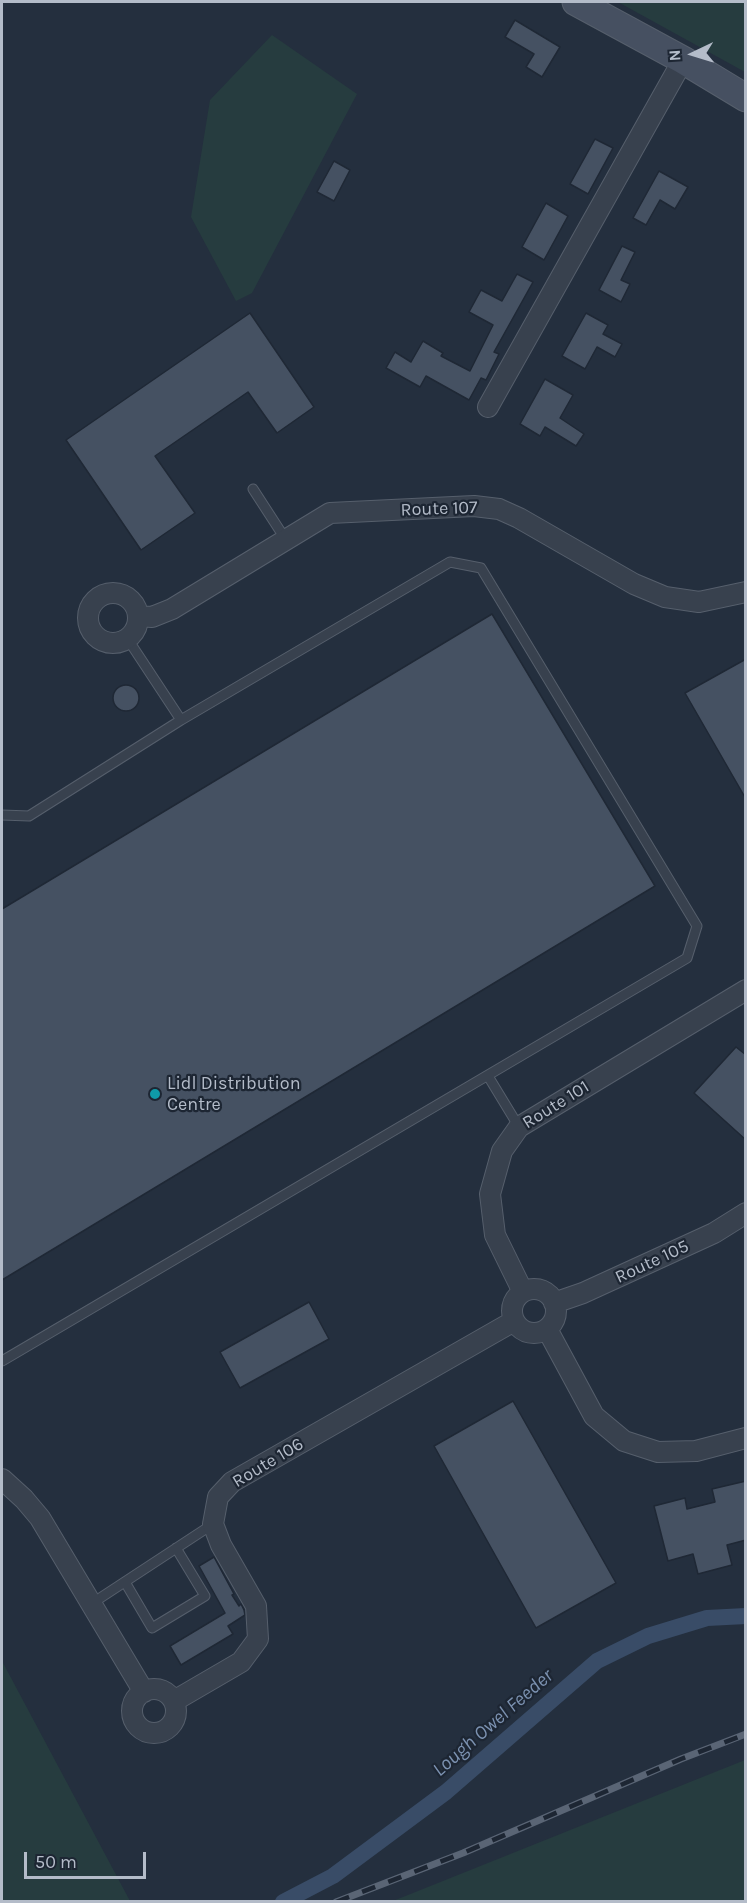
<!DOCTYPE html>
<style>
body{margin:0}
#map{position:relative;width:747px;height:1903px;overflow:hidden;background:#242f3e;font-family:Karla,sans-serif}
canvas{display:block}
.frame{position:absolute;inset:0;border:3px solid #b4bcc9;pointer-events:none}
.north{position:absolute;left:663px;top:24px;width:60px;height:60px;-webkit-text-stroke:4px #1d2633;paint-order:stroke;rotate:266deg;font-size:16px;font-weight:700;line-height:24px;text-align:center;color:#b4bcc9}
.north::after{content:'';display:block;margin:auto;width:21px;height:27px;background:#b4bcc9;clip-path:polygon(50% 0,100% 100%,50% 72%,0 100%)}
.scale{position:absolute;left:24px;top:1852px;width:122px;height:27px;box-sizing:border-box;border:3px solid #b4bcc9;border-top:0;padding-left:8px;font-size:18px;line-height:21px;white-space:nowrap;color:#b4bcc9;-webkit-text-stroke:4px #1d2633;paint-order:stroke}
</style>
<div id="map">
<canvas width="747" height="1903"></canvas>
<div class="frame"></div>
<div class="north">N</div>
<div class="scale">50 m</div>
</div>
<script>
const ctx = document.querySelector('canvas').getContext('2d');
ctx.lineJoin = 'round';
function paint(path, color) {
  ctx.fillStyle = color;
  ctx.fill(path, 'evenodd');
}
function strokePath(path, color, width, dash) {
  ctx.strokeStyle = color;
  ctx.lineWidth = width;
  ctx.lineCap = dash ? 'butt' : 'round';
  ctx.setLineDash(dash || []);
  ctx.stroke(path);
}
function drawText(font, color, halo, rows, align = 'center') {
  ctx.font = font + ' Karla,sans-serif';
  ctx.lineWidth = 4.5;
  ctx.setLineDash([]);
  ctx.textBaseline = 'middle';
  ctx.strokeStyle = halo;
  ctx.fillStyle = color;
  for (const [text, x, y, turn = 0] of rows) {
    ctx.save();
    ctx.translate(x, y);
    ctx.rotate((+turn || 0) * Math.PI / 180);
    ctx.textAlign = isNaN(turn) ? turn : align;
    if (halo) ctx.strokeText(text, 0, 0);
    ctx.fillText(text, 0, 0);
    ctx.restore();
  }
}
paint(new Path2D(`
 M618,2h127v70z
 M272,35l85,59 -105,199 -16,8 -45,-84 19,-117z
 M2,1661l128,240h-128z
 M745,1760v141h-352z`), '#263c3f');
strokePath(new Path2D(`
 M283,1902l50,-26 113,-84 151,-131 51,-25 59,-18 39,-2`), '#394c67', 16);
const building = new Path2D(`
 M515,20l45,27 -18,30 -16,-10 8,-13 -29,-17z
 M595,139l18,9 -25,46 -18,-10z
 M334,161l16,9 -16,31 -17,-9z
 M659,171l29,16 -13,22 -15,-9 -14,25 -13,-7z
 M546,203l22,13 -24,44 -22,-13z
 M622,246l13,6 -14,28 9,4 -9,18 -22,-12z
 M517,274l16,8 -39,70 5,2 -13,26 -5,-2 -12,22 -43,-24 -6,11 -34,-19 9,-16 16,10 12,-21 20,12 -2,3 29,15 23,-46 -24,-13 12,-22 21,11z
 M250,313l64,94 -37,26 -29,-41 -93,64 40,57 -54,37 -75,-110z
 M586,313l22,12 -5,9 19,10 -7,13 -18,-10 -12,22 -23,-13z
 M545,379l28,16 -13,23 24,16 -8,12 -31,-19 -5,9 -20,-12z
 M492,614l163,272 -653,394v-371z
 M746,659v140l-61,-106z
 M113 698a13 13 0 1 1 26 0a13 13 0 1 1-26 0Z
 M736,1047l10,8v85l-52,-47z
 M309,1302l20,37 -89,49 -20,-36z
 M513,1401l103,182 -80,45 -102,-182z
 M746,1481v59l-19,5 5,20 -34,9 -5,-20 -25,7 -14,-55 31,-8 2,11 28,-7 -3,-13z
 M214,1557l20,37 -2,1 7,11 2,-2 3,6 1,5 -17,11 5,8 -52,31 -11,-19 55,-33 -26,-47z`);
paint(building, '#455162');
strokePath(building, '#1f2835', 1.5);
const lane = new Path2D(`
 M253,489l33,51
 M127,638l54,82
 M2,815l27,1 152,-96 269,-158 31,6 216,358 -10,32 -685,403
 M488,1076l31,51
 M125,1582l27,46 53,-32 -29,-48
 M91,1604l122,-80`);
const street = new Path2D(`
 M488,407l195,-347
 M88 618a25 25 0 1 1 50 0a25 25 0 1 1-50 0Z
 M138,616l14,1 20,-8 158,-96 144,-7 25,3 20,9 115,66 31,13 34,5 47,-10
 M512 1311a22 22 0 1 1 44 0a22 22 0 1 1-44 0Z
 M523,1292l-28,-57 -5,-41 12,-43 17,-24 227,-137
 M554,1303l29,-10 131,-60 32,-20
 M547,1329l47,87 30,25 34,11 38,-1 50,-13
 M2,1479l22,20 16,19 104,174
 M132 1711a22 22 0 1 1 44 0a22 22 0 1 1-44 0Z
 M174,1701l67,-39 17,-23 -2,-33 -35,-61 -8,-21 5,-27 14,-15 282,-161`);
const secondary = new Path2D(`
 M576,2l107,58 63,38`);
strokePath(lane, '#565f6c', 11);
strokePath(street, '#565f6c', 22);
strokePath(secondary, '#565f6c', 29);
strokePath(lane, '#38414e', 9);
strokePath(street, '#38414e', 20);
strokePath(secondary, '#465061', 27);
const rail = new Path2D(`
 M336,1902l127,-49 218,-94 65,-25`);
strokePath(rail, '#5a6575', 7);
strokePath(rail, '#1d2633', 4.5, [14]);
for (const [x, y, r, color] of [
 [155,1094,6,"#0f9aa8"]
]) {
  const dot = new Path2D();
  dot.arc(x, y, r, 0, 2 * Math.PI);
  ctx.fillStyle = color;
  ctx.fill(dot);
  strokePath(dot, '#1d2633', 2);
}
drawText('18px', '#b4bcc9', '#1d2633', [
 ["Route 107",439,509,-2],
 ["Route 101",556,1105,-32],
 ["Route 105",652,1262,-25],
 ["Route 106",268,1463,-31]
]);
drawText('18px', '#b4bcc9', '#1d2633', [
 ["Lidl Distribution",167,1084],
 ["Centre",167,1105]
], 'left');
drawText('italic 20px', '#7c92b1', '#1d2633', [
 ["Lough Owel Feeder",493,1723,-41]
]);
</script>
